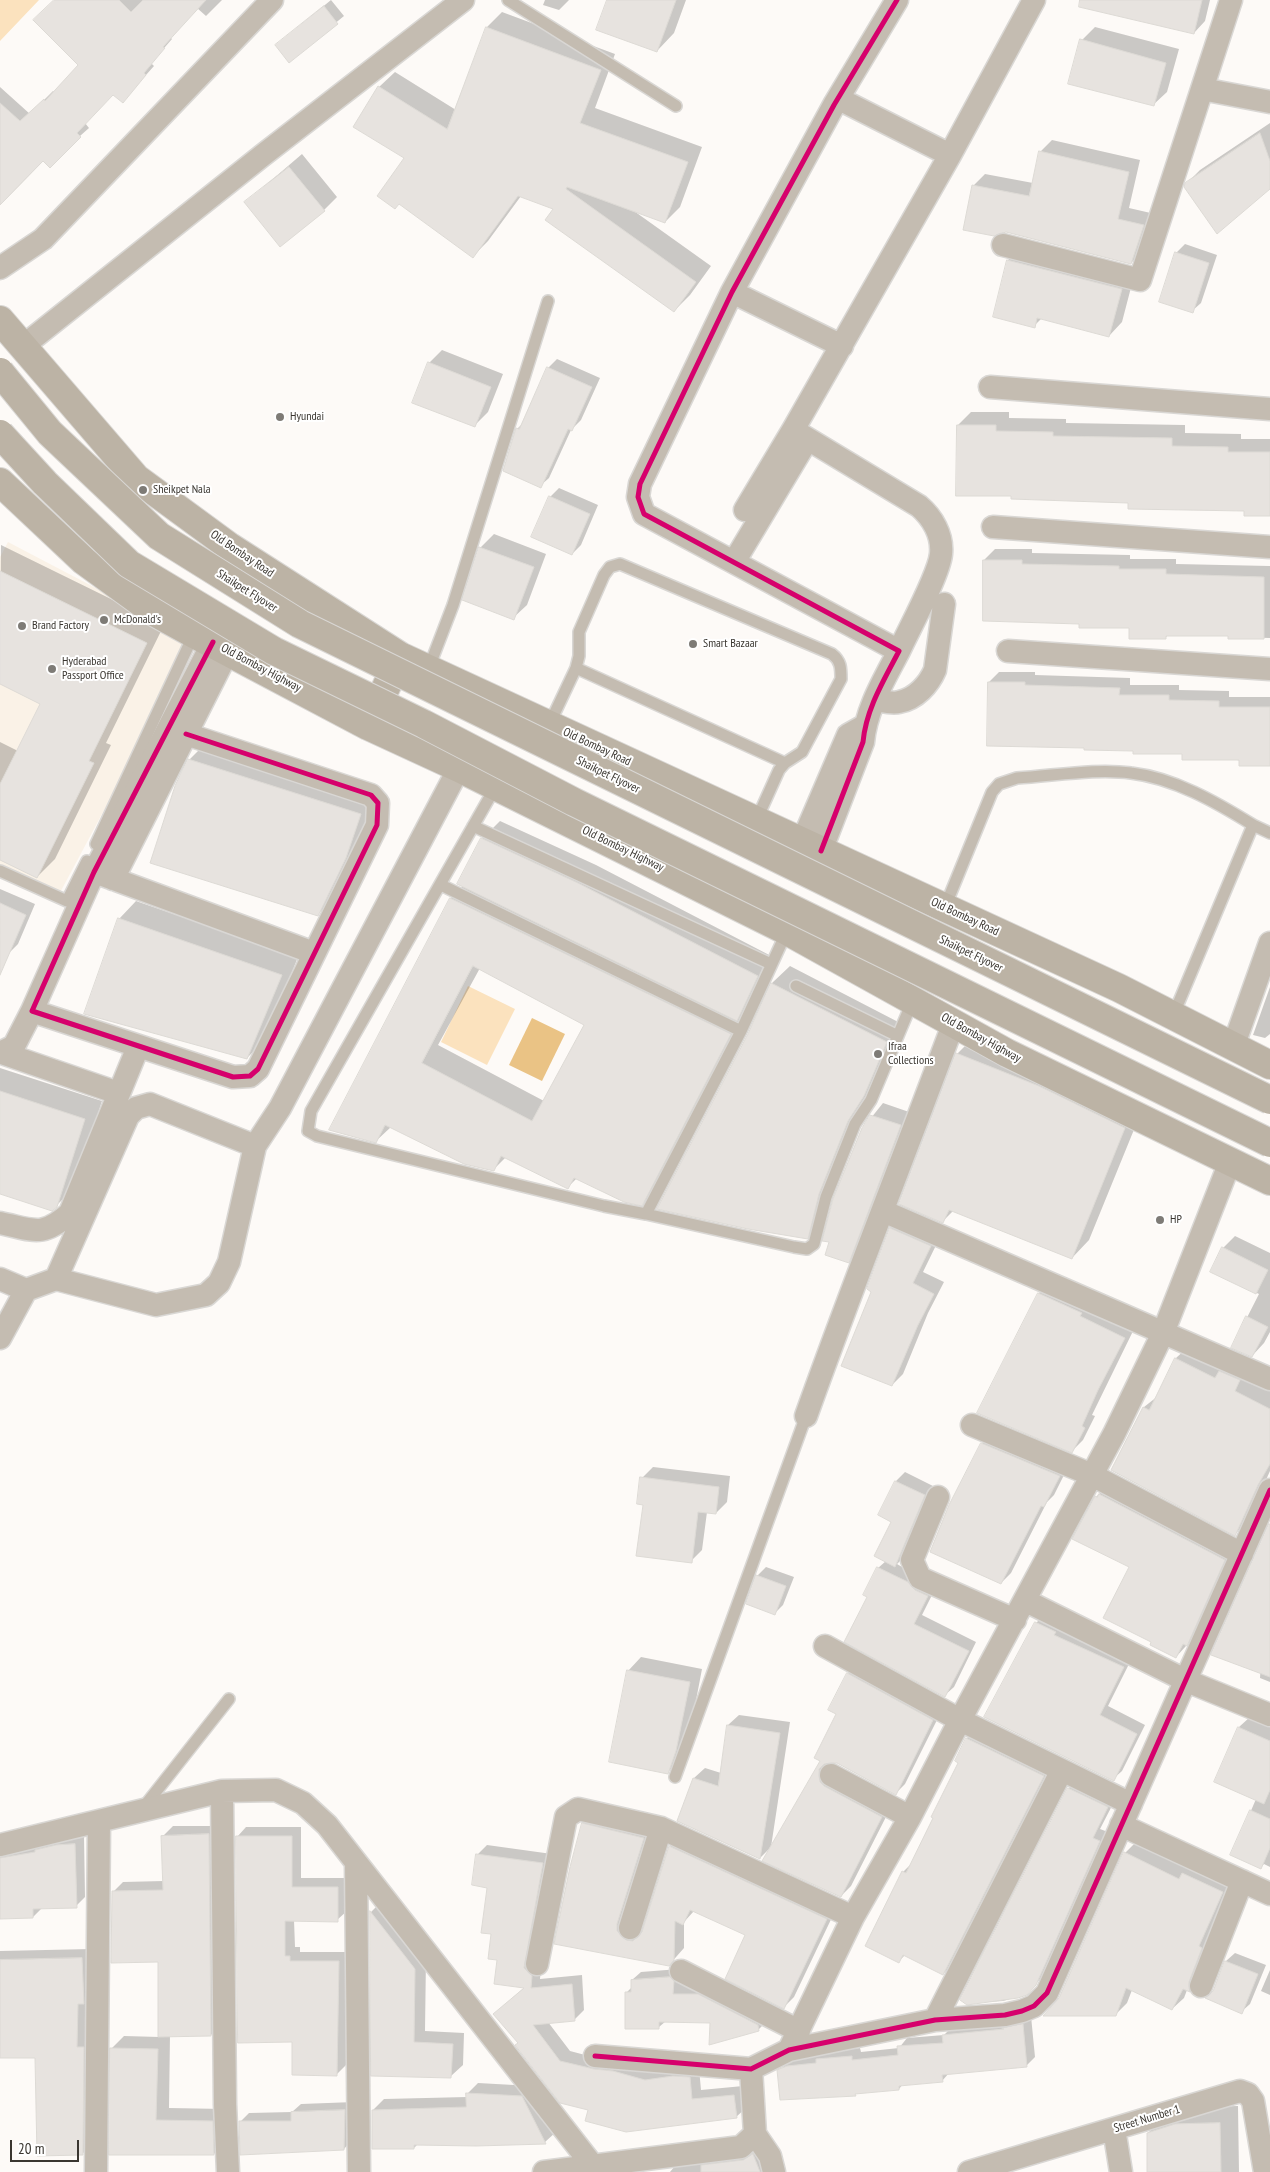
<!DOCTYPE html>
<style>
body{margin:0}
#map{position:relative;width:1270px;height:2172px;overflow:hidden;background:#fdfaf7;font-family:"PT Sans Narrow",sans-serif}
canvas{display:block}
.scale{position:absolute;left:10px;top:2140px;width:69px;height:22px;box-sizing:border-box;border:2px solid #3a3630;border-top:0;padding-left:6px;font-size:15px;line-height:18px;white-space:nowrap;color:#3a3630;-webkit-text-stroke:4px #fff;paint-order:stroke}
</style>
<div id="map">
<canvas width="1270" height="2172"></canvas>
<div class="scale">20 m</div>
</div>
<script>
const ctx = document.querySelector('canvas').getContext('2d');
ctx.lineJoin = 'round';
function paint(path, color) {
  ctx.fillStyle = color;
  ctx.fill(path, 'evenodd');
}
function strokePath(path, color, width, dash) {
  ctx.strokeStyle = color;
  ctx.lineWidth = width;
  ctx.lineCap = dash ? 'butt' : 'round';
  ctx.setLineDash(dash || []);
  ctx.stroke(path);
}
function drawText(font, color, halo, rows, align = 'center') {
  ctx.font = font + ' "PT Sans Narrow",sans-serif';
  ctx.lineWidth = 4;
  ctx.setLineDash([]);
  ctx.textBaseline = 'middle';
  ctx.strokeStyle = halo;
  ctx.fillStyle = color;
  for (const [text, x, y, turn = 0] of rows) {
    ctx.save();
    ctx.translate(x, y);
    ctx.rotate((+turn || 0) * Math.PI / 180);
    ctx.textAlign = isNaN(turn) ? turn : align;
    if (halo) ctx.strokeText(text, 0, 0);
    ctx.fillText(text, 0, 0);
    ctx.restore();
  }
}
paint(new Path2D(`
 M8,542l187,98 -140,262 -55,-29v-316z`), '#faf2e7');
paint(new Path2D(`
 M0,0h39l-39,41z
 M468,986l47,23 -28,56 -46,-23z`), '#fbe2be');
paint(new Path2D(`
 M532,1018l33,16 -23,47 -33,-16z`), '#eac385');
paint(new Path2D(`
 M55,0h167l-16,16 -9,-8 -27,29 2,2 -21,24 3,3 -31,35 -10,-8 -28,30 4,5 -9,8 -30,30 -6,-6 -44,45v-118l30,27 23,-23 2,1 25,-27z
 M331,0l13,16 -55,45 -13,-16z
 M545,0h24l-10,10 -16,-5z
 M608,0h78l-12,33 -17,18z
 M1093,0h117l-5,21 -11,12z
 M502,12l113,42 -20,54 107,39 -22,60 -15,15 -31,-11 77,55 -21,29 -16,16 -119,-102 -34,-13 -33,45 -15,15 -67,-98 -27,-71 16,-15 61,38 31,-83z
 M1095,27l84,22 -12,43 -14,13 -71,-65z
 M1270,123v65l-84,-4 14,-14z
 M1052,140l88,20 -11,48 26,6 -12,37 -12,12 -125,-32 -33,-45 12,-12 48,9 7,-31z
 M302,154l35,43 -13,13 -78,-8z
 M1185,244l32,11 -16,48 -9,8 -16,-58z
 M1022,247l112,29 -12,46 -13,14 -67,-18 -8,8 -39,-10 13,-56z
 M442,350l61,24 -15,38 -14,14 -45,-63z
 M557,359l43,19 -19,42 -10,10 -22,48 -9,8 -23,-57 6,-6 25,-55z
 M971,412h38v6l57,1v4l119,2v8l56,1v5h29v76l-24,-5 -234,-15 -54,-70z
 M559,488l39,17 -17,40 -9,9 -39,-17 17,-40z
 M494,534l52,20 -19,51 -14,13 -33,-70z
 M1,545l163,80 -58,118 5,2 -56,114 -18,18 -37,-18v-117l18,9 23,-48 -41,-20z
 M995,549h37v4l98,2v4h46v5l94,2v72l-40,-1v-3h-61l-4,4 -35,-12 -49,-3 -97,-63z
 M999,672h36v3l95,3v7h49v5l50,1v6h41v68l-87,-13 -194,-70z
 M207,742l171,54 -42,101 -18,17 -129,-154z
 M500,821l96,44 179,93 -20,44 -12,12 5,2 -89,170 -17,18 -65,-26 -9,9 -62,-30 -13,13 -102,-43 -15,14 -45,-12 120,-231 12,-12 19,-47zM480,968l105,56 -41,77 -106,-56z
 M0,889l35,15 -17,40 -10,10 -8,-3z
 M136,901l162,56 -33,83 -18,18 -128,-139z
 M790,966l114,59 -68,150 -11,45 -18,17 -58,-202 23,-52z
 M1270,987v47l-5,4 -12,-3z
 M975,1036l167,74 -53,130 -17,18 -119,-47 -10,10 14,-167z
 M0,1068l102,33 -28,87 -18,18 -56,-13z
 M883,1103l29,10 -52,136 -12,12 15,-133z
 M902,1218l39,17 -18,37 21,10 -16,31 -25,61 -11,11 -19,-94 18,-62z
 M1235,1236l35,17v79l-6,11 -12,13 -20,-9 27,-53 -48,-23 12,-23z
 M1050,1282l85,45 -43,88 3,1 -12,24 -11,11 -93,-39 60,-119z
 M1189,1346l81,45v80l-23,51 -12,12 -122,-64 31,-63 14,-11 18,-38z
 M992,1434l77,31 -15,30 -7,7 -36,71 -10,10 -19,-139z
 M653,1467l77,9 -3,26 -11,11 -9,-1 -5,38 -11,11 -47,-57 -2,-26z
 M905,1472l28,14 -29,71 -7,7 39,23 -14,28 54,27 -22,45 -9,8 -76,-99 9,-28 8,-7 6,-40 -13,-6 17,-34z
 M1105,1488l128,63 -38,85 -19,21 -23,-15 -23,-76 -34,-69z
 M1270,1525v157l-10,-4z
 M766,1567l28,10 -11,28 -8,8 -18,-37z
 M1045,1614l87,44 -24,48 37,19 -23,46 -9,8 -77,-156z
 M641,1657l61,12 -13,68 -8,22 -13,13 -40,-101z
 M857,1664l85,46 -37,74 -9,9 -59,-31h-9l1,10 62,35 -40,79 -10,10 -77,-36 58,-99 16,-48 10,-39z
 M739,1715l51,7 -19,125 -11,11 -66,-80 11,-10 16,5 7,-48z
 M1250,1717l20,8v142l-6,-3 -3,3 -29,-12 24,-56 -17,-72z
 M977,1729l76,37 -100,198 -10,10 -38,-19 -6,6 4,-89 8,-8 49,-102 -4,-2 11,-22z
 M1078,1780l38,18 -16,31 8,3 -64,143 -18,19 -23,7 -35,2 -6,-4 107,-211z
 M594,1814l60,13 -18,103 8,1 26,-84 11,-10 155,72 -42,88 -10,10 -37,-73 -53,-23 -10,11v26l-15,17 -113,-22 27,-119z
 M173,1826h46l2,199 -10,10h-41l-1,73 56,1 1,32 -12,13h-103v-105l13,-13 36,1v-76l-47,-69 10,-10 41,-1 -1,-45z
 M246,1827h55v51h46v33l-10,9h-43l1,27h5v5h48l-2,113 -10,10 -42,-34 -57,-204z
 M84,1836l1,61 -9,9 -33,1 -10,10h-33v-69z
 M1136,1842l98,39 -33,99 -11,11 -3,-1 -3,8 -12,11 -40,-19 -5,13 -12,12 -55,-16 65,-146z
 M487,1845l65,9 -12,125 42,-4 2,35 -10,10 -26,2 22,29 34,9 95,8 2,22 42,-4 3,22 -10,9 -146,-8 -70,-66 -26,-29 31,-27 -27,-28 -5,-26 -5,-46 -10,-33z
 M382,1901l44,56 -1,74 39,2 -1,32 -12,11 -79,-1 -1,-163z
 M91,1949l-5,89 7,1 -1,106 -10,9 -46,-98 -36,1v-106z
 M1235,1953l31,12 -16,39 -9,8 -26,-22 11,-29z
 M679,1969l3,3v13l21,1 64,35 -9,9 -47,-8 -45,-1 -7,6 -33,-34 6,-6v-7l9,-8z
 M1270,1970v25l-9,-4z
 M1031,2016l4,41 -9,9 -77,7 -7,8 -39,3 -4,5 -42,3 -2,2 -76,-23 9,-9 9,-5 24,-2 5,-4 34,-3 1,4 38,-4 8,-10 37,-3 8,-8z
 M478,2083l54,3 24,46 -11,10 -69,3 -58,-1 -4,4 -41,-38 11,-11 83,-2v-3z
 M354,2102l-2,38 -8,9 -102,4 -2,-31 9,-9 43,-1 9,-8z
 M1238,2106l1,66h-91v-39l18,-18 28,-8z
 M762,2146l8,26h-100l9,-11 74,-9z`), '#0003');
const building = new Path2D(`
 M54,0h65l12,12 12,-12h63l-43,47 2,1 -21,25 2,2 -23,28 -10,-8 -36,38 4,4 -31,31 -7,-7 -43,44v-102l20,18 24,-22 1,2 33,-36 -45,-45z
 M607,0h69l-19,52 -61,-22z
 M1080,0h122l-8,34 -115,-27z
 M324,6l14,18 -49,39 -14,-18z
 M486,27l115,43 -21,53 108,39 -23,61 -98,-36 -1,2 130,93 -22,30 -129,-92 8,-11 -35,-13 -45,62 -74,-54 -4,5 -18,-13 27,-38 -51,-31 25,-41 69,43z
 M1080,39l86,24 -12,43 -86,-22z
 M1260,133l10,28v28l-53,45 -33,-47 1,-4z
 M1039,151l90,21 -11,47 26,6 -13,39 -125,-32 -12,4 -31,-6 9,-45 57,11z
 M289,167l36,44 -45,36 -36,-45z
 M1175,252l34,11 -16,50 -34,-11z
 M1007,260l115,29 -13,48 -72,-19 -2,10 -42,-11z
 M428,362l63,25 -16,40 -63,-24z
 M547,367l45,20 -20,44 -4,-2 -27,59 -38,-17 13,-43 3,1z
 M957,425h39v6l57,1v4l119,2v8l56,1v5h42v64h-26v-5l-116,-2v-6l-117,-4v-3h-55z
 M549,496l41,18 -18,41 -41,-18z
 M479,547l55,20 -20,53 -52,-20z
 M983,560h39v4l97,2v3h47v5l98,3v62h-36v-3h-62v3h-37v-11h-50v-4l-96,-3z
 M0,571l147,72 -58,118 5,2 -57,115 -37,-18v-76l40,-80 -40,-20z
 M988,682h37v3l95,3 -1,7h50v5l50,1v6h51v59h-31v-6h-57v-6h-49v-3l-49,-1v-2l-97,-2z
 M188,759l173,55 -15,44 -28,58 -168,-53 25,-77z
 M481,838l97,45 180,93 -21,45 -280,-137z
 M450,898l281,136 -89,172 -18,-4 -50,-24 -6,11 -67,-33 -7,15 -30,-7 -79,-39 -9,18 -47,-13zM473,966l111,59 -52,96 -110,-58z
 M0,903l26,12 -26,60z
 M118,918l164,57 -35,84 -163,-45z
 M771,983l116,59 -23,54 -16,25 -29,73 -11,45 -60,-10 -91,-20 91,-175z
 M956,1053l83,33 86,42 -53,131 -123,-49 -6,13 -44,-19z
 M0,1091l85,28 -28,88 -5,4 -52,-17z
 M870,1115l31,10 -52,138 -24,-8 4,-13 -7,-1 11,-42 29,-71z
 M890,1228l41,18 -18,37 21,11 -16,31 -26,61 -51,-20 30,-74 -4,-3z
 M1222,1247l46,23 -12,24 -46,-22z
 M1038,1293l44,20 -2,3 45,22 -27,52 -16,36 3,2 -13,25 -95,-40z
 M1246,1316l22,11 -16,30 -21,-9z
 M1175,1358l40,20 4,-7 21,9 -5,11 35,18v55l-12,21 -23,51 -124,-66 32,-63 6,3z
 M981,1443l79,33 -16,31 -3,-1 -40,78 -71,-32 19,-47z
 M640,1477l79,10 -3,27 -18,-2 -6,51 -56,-7 7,-51 -6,-1z
 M895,1481l30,14 -30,72 -21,-11 17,-34 -13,-7z
 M1099,1494l126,66 -38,86 -4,-2 -7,14 -26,-13 1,-3 -48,-24 26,-51 -57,-28 23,-43 2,1z
 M1269,1524h1v153l-59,-22z
 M877,1567l31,15 7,8 13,6 -14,28 55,27 -24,46 -101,-55 23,-45 -4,-2z
 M756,1575l30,11 -11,29 -29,-11z
 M1035,1622l21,10 -2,3 70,32 -24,48 37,19 -23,47 -130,-64z
 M627,1670l63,12 -14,69 -8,23 -59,-12z
 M847,1673l86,47 -37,75 -59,-32 -13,1 -5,5 1,13 4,4 58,31 -41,80 -79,-36 58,-100 -6,-3 22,-44 -8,-4z
 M727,1725l53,8 -20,126 -83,-38 16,-43 25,8z
 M1238,1727l32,14v49l-6,14 -50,-22z
 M966,1738l78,38 -101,199 -40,-20 -4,8 -34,-17 37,-75 4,2 27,-55 -2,-1 27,-54 -3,-2z
 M1068,1788l40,19 -15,31 7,3 -64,144 -9,10 -9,3 -51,7 -7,-5z
 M1250,1810l20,9v29l-9,21 -31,-14z
 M582,1823l62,15 -27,86v7l9,9 7,1 9,-9 27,-86 158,73 -43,90 -59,-30 20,-44 -55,-25 -7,15 -8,-4 -1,39 -5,6 -115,-22 16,-77z
 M209,1834l2,202 -53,1v-75l-47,1 1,-72 51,-1 -2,-54z
 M236,1836h56v51h46v35l-53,-1v35h5v5h49l-2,115 -45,-1v-33l-54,1z
 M75,1844l2,64 -44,1v9l-33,1v-61l35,-6v-2l21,-5z
 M1124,1852l55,27 3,-6 41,19 -24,54 3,2 -13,34 1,10 -7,-3 -11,21 -46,-22 -10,28h-73l16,-18z
 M476,1854l67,9 -19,105 8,8 -1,12 41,-4 3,37 -42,4 27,36 34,8 19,2 32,9 28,-4 17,1 2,22 42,-4 3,23 -111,14 -41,-11 3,-11 -28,-7 -45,-58 3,-2 -25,-29 31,-26 -30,-4 3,-24 -9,-1 3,-25 -10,-1 6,-45 -15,-3z
 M370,1911l45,58 -1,73 39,2 -2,34 -80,-2z
 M82,1958l2,46h-6l-1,43h7l-1,108 -46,1 -2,-98h-35v-98z
 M1225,1961l33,13 -16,40 -37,-16 8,-7z
 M670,1977l4,4 -1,13h25l60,31 1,6 -50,14 1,-22 -51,-1v7h-34v-37h6v-12z
 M1023,2024l4,43 -85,8 1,7 -44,4v4l-44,4 1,2 -76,4 -3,-30 10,-4 29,-3v-4l36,-3v4l46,-5 -1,-9 46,-3 -1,-8 62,-6 -2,-1z
 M110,2048l48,1 -2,71 57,1 1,34h-105z
 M466,2093l56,3 24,48 -70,2 -62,-1v4h-42v-39l94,-3z
 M345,2110l-1,40 -104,5 -1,-34h52v-9z
 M1220,2123l1,49h-74v-39l28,-9z
 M753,2154l7,18h-59v-7l42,-5z`);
paint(building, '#e7e3df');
strokePath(building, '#dddad5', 1);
const lane = new Path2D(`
 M508,0l168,106
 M576,668l209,95
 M428,670l25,-65 95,-304
 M549,725l27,-57 3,-12v-24l25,-57 6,-8 10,-3 212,90c9,7 9,14 9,25l-39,73 -17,11 -6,7 -23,51
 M496,786l-185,325 -3,20 9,5 287,70 42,8 95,-183 46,-100
 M1253,825l17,8
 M473,826l298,138
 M96,844l98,-210
 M0,871l67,30 20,-40
 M441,885l300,146
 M945,907l47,-115 7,-8 18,-6c36,-2 79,-10 114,-5 43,5 85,29 122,52l-80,191
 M796,986l102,50
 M646,1214l148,33 13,2 7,-5 12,-47 29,-73 16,-24 42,-100
 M675,1777l131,-361
 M143,1808l86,-109`);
const street = new Path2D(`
 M1202,89l68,13
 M847,103l103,52 84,-155
 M1003,245l137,35 91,-280
 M0,268l43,-29 229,-239
 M732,292l110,54
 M22,347l241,-192 200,-155
 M990,387l280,22
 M745,510l48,-80
 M993,527l277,20
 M734,562l73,-122
 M899,651c10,-22 40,-76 42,-97 2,-19 -9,-37 -22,-48l-126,-76 157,-275
 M1008,651l262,18
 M875,700c7,1 17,4 24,2 17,-3 30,-18 36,-32l9,-66
 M186,734l185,61 7,8 -1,22 -119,244 -8,7 -17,1 -201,-66 62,-139 119,-230
 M802,842l46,-107 16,-9
 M821,851l42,-109c3,-33 21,-62 36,-91l-255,-137 -6,-17 2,-13 92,-192 102,-187 63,-105
 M100,874l214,79
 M113,879l115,-228
 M1233,1047l37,-104
 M0,1053l14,-7 18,-35
 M2,1053l116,40
 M883,1211l387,168
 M0,1223c34,7 42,15 70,-10l68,-166
 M0,1279l26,11
 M56,1279l72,-163 8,-8 14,-4 105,42
 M0,1338l26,-48 30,-11 100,26 50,-10 13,-12 10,-21 26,-116 25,-38 179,-340
 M806,1416c47,-132 99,-262 148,-394
 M972,1425l120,50 150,79
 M938,1497l-26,63 8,18 95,42
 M1026,1601l161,80 83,34
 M825,1646l135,74 171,84
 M831,1775l79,42
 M222,1791l3,313 3,68
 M1121,1825l149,69
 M0,1845l222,-54 54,-1 27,13 24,22 266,341
 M356,1862l3,310
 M630,1928l31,-100
 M537,1964l29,-147 12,-8 83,19 192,89
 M681,1971l118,60
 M1201,1986l41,-105
 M935,2020l126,-248
 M789,2050l64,-133 57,-100 50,-97 154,-286 49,-101 67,-171
 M595,2056l156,13 38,-19 146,-30 70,-5 17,-4 12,-5 13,-13 223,-503
 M1114,2129l7,43
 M755,2134l15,22 4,16
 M96,2172l3,-350
 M544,2172l197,-25 14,-13 -4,-65
 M969,2172l271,-81 8,3 5,7 12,71`);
const primary = new Path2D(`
 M0,320l136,158 94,69 170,109 719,332 151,77
 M0,482l84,79 70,51 40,22 174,92 91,42 328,163 220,122 263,128
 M370,723l30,-67`);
strokePath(lane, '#d9d7d4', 14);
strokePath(street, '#d9d7d4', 25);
strokePath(primary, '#d9d7d4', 30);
strokePath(lane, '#c4bcb1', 11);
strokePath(street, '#c4bcb1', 22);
strokePath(primary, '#bcb3a5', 28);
const primaryBridge = new Path2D(`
 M0,372l50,61 109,103 141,88 970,476
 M0,434l45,49 84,81 145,87 150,73 150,78 696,341`);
strokePath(primaryBridge, '#d9d7d4', 30, []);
strokePath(primaryBridge, '#bcb3a5', 28);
strokePath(new Path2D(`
 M186,734l185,61 7,8 -1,22 -119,244 -8,7 -17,1 -201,-66 62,-139 119,-230
 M821,851l42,-109c3,-33 21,-62 36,-91l-255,-137 -6,-17 2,-13 92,-192 102,-187 63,-105
 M595,2056l156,13 38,-19 146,-30 70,-5 17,-4 12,-5 13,-13 223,-503`), '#d6006c', 5);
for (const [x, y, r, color] of [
 [280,417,5,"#7e7b76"],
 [143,490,5,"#7e7b76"],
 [104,620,5,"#7e7b76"],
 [22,626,5,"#7e7b76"],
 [693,644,5,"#7e7b76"],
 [52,669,5,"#7e7b76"],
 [878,1054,5,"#7e7b76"],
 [1160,1220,5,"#7e7b76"]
]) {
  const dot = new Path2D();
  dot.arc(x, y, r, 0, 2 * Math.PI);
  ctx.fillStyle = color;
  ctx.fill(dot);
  strokePath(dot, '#fff', 2);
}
drawText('12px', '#3a3630', '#fff', [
 ["Hyundai",290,417],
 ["Sheikpet Nala",153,490],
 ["McDonald's",114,620],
 ["Brand Factory",32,626],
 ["Smart Bazaar",703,644],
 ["Hyderabad",62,662],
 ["Passport Office",62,676],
 ["Ifraa",888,1047],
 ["Collections",888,1061],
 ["HP",1170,1220]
], 'left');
drawText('12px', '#3a3630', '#fff', [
 ["Old Bombay Road",242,554,34],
 ["Shaikpet Flyover",247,591,32],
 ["Old Bombay Highway",261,668,28],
 ["Old Bombay Road",597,747,25],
 ["Shaikpet Flyover",608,775,26],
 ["Old Bombay Highway",623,849,26],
 ["Old Bombay Road",965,917,25],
 ["Shaikpet Flyover",971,954,26],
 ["Old Bombay Highway",981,1038,29],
 ["Street Number 1",1147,2119,-17]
]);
</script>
